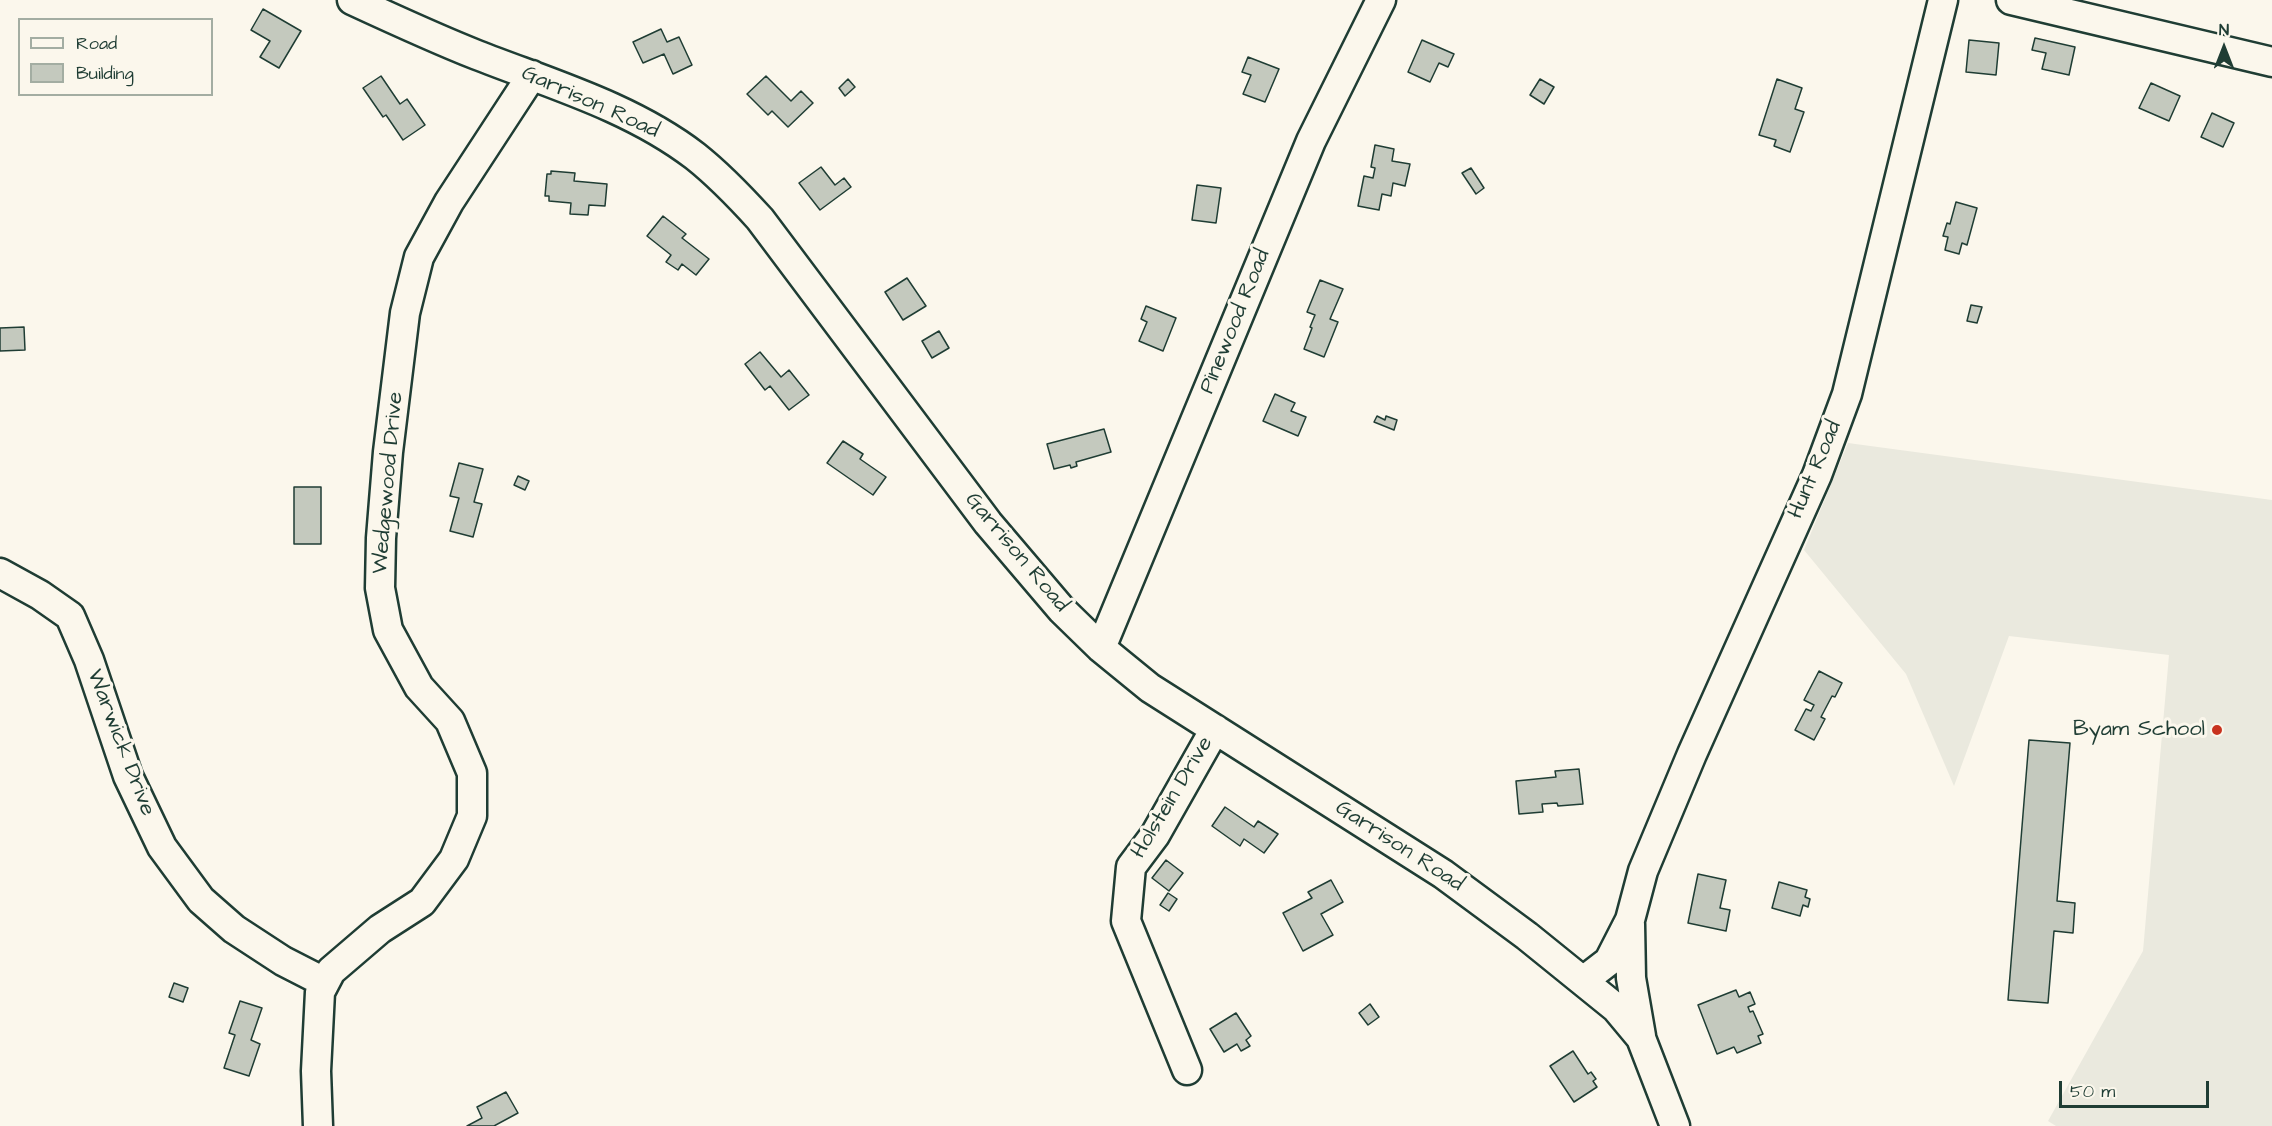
<!DOCTYPE html>
<style>
body{margin:0}
#map{position:relative;width:2272px;height:1126px;overflow:hidden;background:#fbf7ec;font-family:"Architects Daughter",sans-serif}
canvas{display:block}
.legend{position:absolute;left:18px;top:18px;width:195px;height:78px;box-sizing:border-box;background:#fbf7ec;border:2px solid #a3ada2;margin:0;padding:8px 10px;list-style:none;font-size:18px;color:#1f3d34}
.legend li{display:flex;align-items:center;gap:12px;height:30px}
.legend b{width:30px;border:2px solid #a3ada2}
.north{position:absolute;left:2194px;top:18px;width:60px;height:60px;-webkit-text-stroke:4px #fbf7ec;paint-order:stroke;rotate:0deg;font-size:16px;font-weight:700;line-height:24px;text-align:center;color:#1f3d34}
.north::after{content:'';display:block;margin:auto;width:21px;height:27px;background:#1f3d34;clip-path:polygon(50% 0,100% 100%,50% 72%,0 100%)}
.scale{position:absolute;left:2059px;top:1081px;width:150px;height:27px;box-sizing:border-box;border:3px solid #1f3d34;border-top:0;padding-left:8px;font-size:18px;line-height:21px;white-space:nowrap;color:#1f3d34;-webkit-text-stroke:4px #fbf7ec;paint-order:stroke}
</style>
<div id="map">
<canvas width="2272" height="1126"></canvas>
<ul class="legend">
<li><b style="height:8px;background:#fbf7ec"></b>Road</li>
<li><b style="height:16px;background:#c4c9be"></b>Building</li>
</ul>
<div class="north">N</div>
<div class="scale">50 m</div>
</div>
<script>
const ctx = document.querySelector('canvas').getContext('2d');
ctx.lineJoin = 'round';
function paint(path, color) {
  ctx.fillStyle = color;
  ctx.fill(path, 'evenodd');
}
function strokePath(path, color, width, dash) {
  ctx.strokeStyle = color;
  ctx.lineWidth = width;
  ctx.lineCap = dash ? 'butt' : 'round';
  ctx.setLineDash(dash || []);
  ctx.stroke(path);
}
function drawText(font, color, halo, rows, align = 'center') {
  ctx.font = font + ' "Architects Daughter",sans-serif';
  ctx.lineWidth = 6;
  ctx.setLineDash([]);
  ctx.textBaseline = 'middle';
  ctx.strokeStyle = halo;
  ctx.fillStyle = color;
  for (const [text, x, y, turn = 0] of rows) {
    ctx.save();
    ctx.translate(x, y);
    ctx.rotate((+turn || 0) * Math.PI / 180);
    ctx.textAlign = isNaN(turn) ? turn : align;
    if (halo) ctx.strokeText(text, 0, 0);
    ctx.fillText(text, 0, 0);
    ctx.restore();
  }
}
paint(new Path2D(`
 M1848,443l424,57v626h-216l-8,-5 95,-170 26,-296 -160,-19 -55,150 -48,-112 -102,-124z`), '#eae9de');
const building = new Path2D(`
 M263,9l38,22 -22,37 -19,-11 10,-16 -19,-11z
 M661,29l6,13 12,-5 13,28 -19,9 -9,-20 -21,9 -10,-21z
 M2035,38l40,9 -6,28 -27,-6 4,-16 -14,-3z
 M1422,40l32,14 -6,13 -9,-4 -9,19 -22,-10z
 M1969,40l30,3 -3,32 -30,-3z
 M1248,57l31,12 -14,33 -22,-8 8,-19 -9,-3z
 M381,76l19,28 7,-5 18,26 -22,15 -17,-25 -3,2 -20,-29z
 M766,76l25,25 10,-10 12,12 -25,24 -16,-16 -4,4 -21,-21z
 M848,79l7,8 -10,9 -6,-8z
 M1540,79l14,8 -10,17 -14,-9z
 M1777,79l25,9 -7,21 9,3 -14,40 -16,-6 2,-6 -17,-5z
 M2151,83l29,13 -11,25 -30,-13z
 M2212,113l22,10 -11,24 -22,-10z
 M1375,145l19,4 -2,12 18,3 -5,22 -12,-3 -2,13 -9,-2 -3,16 -21,-4 6,-30 9,2 2,-10 -4,-1z
 M821,167l14,18 9,-7 7,9 -31,23 -21,-27z
 M1471,168l13,20 -8,6 -14,-21z
 M551,171l24,2 -1,8 33,3 -2,22 -16,-1 -1,10 -18,-1 1,-11 -22,-2v-5h-4l2,-22h4z
 M1197,185l24,3 -5,35 -24,-3z
 M1956,202l21,6 -10,37 -5,-2 -3,11 -14,-4 3,-13 -5,-1 4,-13 3,1z
 M663,216l23,18 -4,4 27,21 -13,16 -14,-11 -4,6 -12,-8 5,-7 -24,-19z
 M907,278l19,28 -23,14 -18,-28z
 M1320,280l23,9 -13,30 8,3 -14,35 -20,-8 8,-21 -2,-1 5,-12 -8,-3z
 M1971,305l11,2 -5,16 -10,-2z
 M1146,306l30,12 -13,33 -24,-10 8,-19 -6,-3z
 M24,327l1,23 -25,1v-23z
 M939,331l10,17 -17,10 -10,-17z
 M760,352l21,25 8,-7 20,25 -20,15 -19,-24 -5,4 -20,-26z
 M1275,394l20,9 -4,8 15,6 -8,19 -35,-15z
 M1377,416l8,4 1,-4 11,4 -3,10 -20,-8z
 M1104,429l7,23 -35,10 1,4 -6,2 -1,-3 -16,4 -7,-25z
 M843,441l20,13 -3,5 26,18 -13,18 -46,-32z
 M459,463l24,6 -9,33 8,2 -9,33 -23,-6 9,-33 -9,-2z
 M518,476l11,5 -4,9 -11,-5z
 M294,487h27v57h-27z
 M1819,671l23,12 -7,14 -3,-1 -11,21 4,2 -11,21 -19,-10 11,-21 5,2 3,-6 -10,-5z
 M2029,740l41,3 -13,158 18,2 -2,30 -19,-2 -6,72 -40,-3z
 M1579,769l4,35 -25,2 -1,-3 -15,1 1,8 -24,2 -3,-33 40,-4 -1,-6z
 M1225,807l29,20 4,-6 20,13 -14,19 -20,-14 -4,7 -28,-20z
 M1166,860l17,13 -14,18 -17,-13z
 M1698,874l28,6 -6,28 10,2 -4,21 -38,-8z
 M1331,880l12,22 -22,12 12,21 -30,16 -20,-38 29,-15 -4,-6z
 M1779,882l28,8 -2,7 5,2 -2,8 -5,-2 -3,11 -28,-8z
 M1168,893l9,6 -8,12 -9,-6z
 M174,983l14,5 -5,14 -14,-5z
 M1736,990l3,7 11,-5 5,12 -7,3 2,5 3,-1 10,23 -5,2 3,7 -24,10 -3,-6 -17,7 -19,-49z
 M240,1001l22,7 -11,32 9,4 -11,32 -25,-8 11,-33 -6,-2z
 M1370,1004l9,13 -11,8 -9,-12z
 M1236,1013l15,23 -5,4 4,6 -9,5 -4,-7 -13,8 -14,-23z
 M1573,1051l15,23 3,-2 5,7 -3,2 4,6 -23,15 -24,-36z
 M506,1092l12,21 -24,13h-27l15,-8 -5,-11z`);
paint(building, '#c4c9be');
strokePath(building, '#1f3d34', 1.5);
const minor = new Path2D(`
 M352,0c41,19 82,38 125,55 74,29 154,52 218,101 24,19 45,41 65,63l228,304 74,87 39,38 49,40 293,186 84,62 89,72 25,30 34,88
 M2011,0l261,62
 M0,573l40,22 30,21 19,44 39,116 34,71 39,53 33,29 49,32 41,21
 M1101,648l210,-507 70,-141
 M1630,924l1,54 10,58
 M1583,981l26,-20 21,-41 13,-49 49,-117 125,-279 30,-81 96,-394
 M1187,1070l-61,-149 5,-54 24,-32 60,-106
 M318,1126l-2,-55 4,-79 11,-21 49,-42 42,-27 32,-43 18,-43v-43l-22,-52 -31,-34 -31,-57 -8,-42 1,-50 7,-86 17,-139 14,-56 30,-55 83,-127`);
strokePath(minor, '#1f3d34', 33);
strokePath(minor, '#fbf7ec', 28);
for (const [x, y, r, color] of [
 [2217,730,6,"#c8321e"]
]) {
  const dot = new Path2D();
  dot.arc(x, y, r, 0, 2 * Math.PI);
  ctx.fillStyle = color;
  ctx.fill(dot);
  strokePath(dot, '#fbf7ec', 2);
}
drawText('22px', '#1f3d34', '#fbf7ec', [
 ["Garrison Road",590,103,24],
 ["Pinewood Road",1236,322,-68],
 ["Hunt Road",1816,470,-67],
 ["Wedgewood Drive",389,483,-85],
 ["Garrison Road",1016,553,50],
 ["Warwick Drive",120,743,69],
 ["Holstein Drive",1173,798,-59],
 ["Garrison Road",1399,847,33]
]);
drawText('22px', '#1f3d34', '#fbf7ec', [
 ["Byam School",2205,730]
], 'right');
</script>
